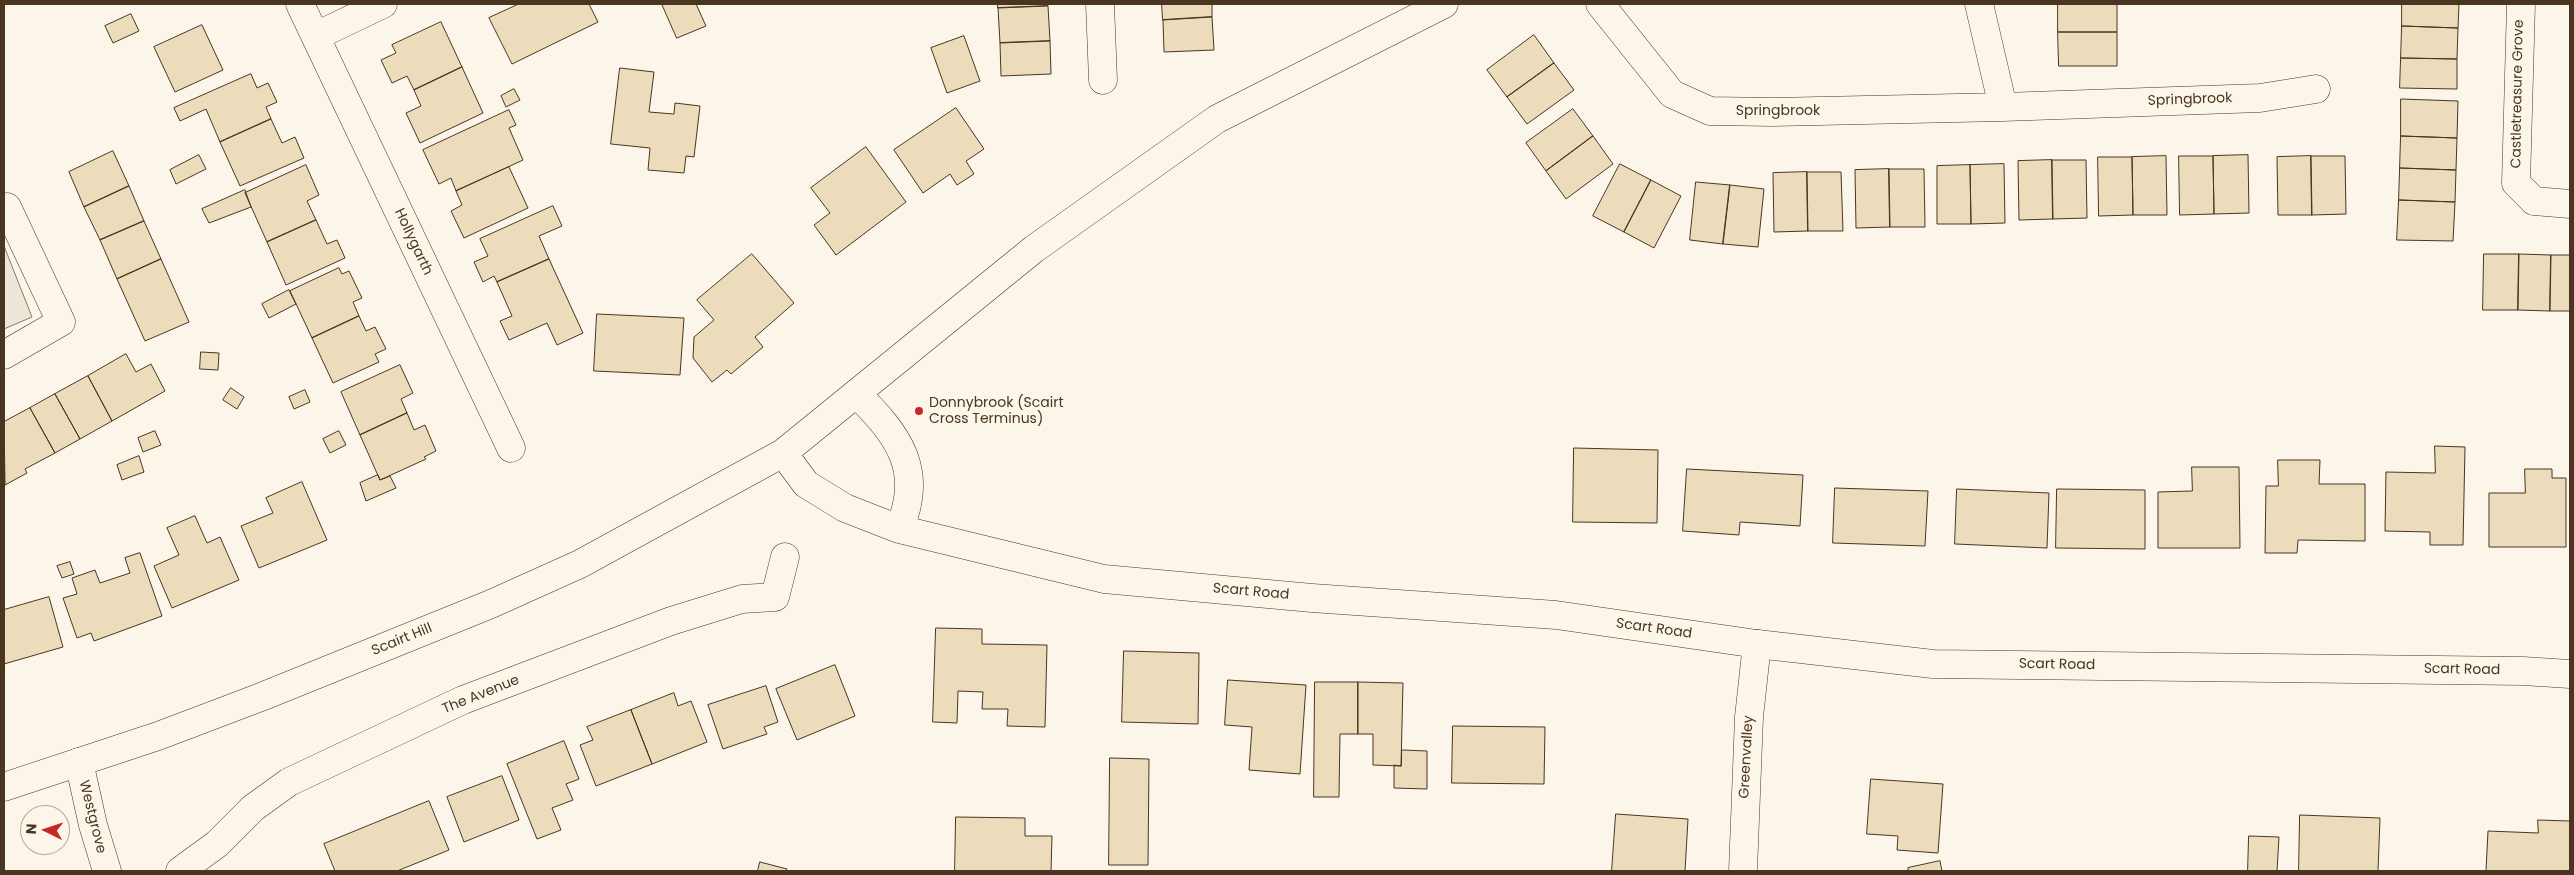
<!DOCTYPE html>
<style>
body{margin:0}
#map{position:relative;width:2574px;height:875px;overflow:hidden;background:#fbf6e9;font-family:Poppins,sans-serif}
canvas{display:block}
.frame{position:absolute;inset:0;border:5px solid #4a3520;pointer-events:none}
.north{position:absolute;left:20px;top:805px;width:50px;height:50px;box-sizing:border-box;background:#fbf6e9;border:1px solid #b4a999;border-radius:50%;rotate:274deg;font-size:14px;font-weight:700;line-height:20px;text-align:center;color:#4a3520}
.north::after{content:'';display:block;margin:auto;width:18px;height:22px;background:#c62828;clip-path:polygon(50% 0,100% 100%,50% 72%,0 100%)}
</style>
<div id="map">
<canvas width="2574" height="875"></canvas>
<div class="frame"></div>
<div class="north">N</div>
</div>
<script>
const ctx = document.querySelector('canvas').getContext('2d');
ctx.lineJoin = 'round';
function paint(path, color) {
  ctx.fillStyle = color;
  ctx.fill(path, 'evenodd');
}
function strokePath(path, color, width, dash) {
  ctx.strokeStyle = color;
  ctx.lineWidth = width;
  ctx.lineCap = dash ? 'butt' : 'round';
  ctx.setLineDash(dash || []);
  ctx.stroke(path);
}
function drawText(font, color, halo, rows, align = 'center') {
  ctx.font = font + ' Poppins,sans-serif';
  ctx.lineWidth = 4;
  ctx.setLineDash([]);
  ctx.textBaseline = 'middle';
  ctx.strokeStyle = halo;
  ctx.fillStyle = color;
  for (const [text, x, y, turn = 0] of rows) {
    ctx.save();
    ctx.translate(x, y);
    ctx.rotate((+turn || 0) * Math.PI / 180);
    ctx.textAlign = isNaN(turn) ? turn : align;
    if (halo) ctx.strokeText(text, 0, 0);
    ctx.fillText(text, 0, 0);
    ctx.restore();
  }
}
const green = new Path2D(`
 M4,246l28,71 -28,12z`);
paint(green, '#ede6d9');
strokePath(green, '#887966', 1);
const building = new Path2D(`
 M519,4h70l9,18 -86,42 -23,-46z
 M662,4h34l10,22 -29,12z
 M998,4h49l1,2 -50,2z
 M1162,4h50v13l-49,3z
 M2058,4h59v28h-59z
 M2402,4h57l-1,24 -56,-2z
 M1048,6l2,35 -50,2 -2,-35z
 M131,14l8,17 -26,12 -8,-17z
 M1212,17l2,33 -50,2 -1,-32z
 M441,22l21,45 -48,23 -7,-14 -15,7 -11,-23 15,-7 -4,-8z
 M202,25l21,45 -48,22 -21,-45z
 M2402,26l56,2 -1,31 -56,-1z
 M2058,32h59v34h-58z
 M1534,35l20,28 -47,34 -20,-27z
 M964,36l16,45 -33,12 -16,-45z
 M1050,41l1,33 -50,2 -1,-33z
 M2401,58l56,1v30l-57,-1z
 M1554,63l20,27 -47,34 -20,-27z
 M462,67l21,46 -63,30 -14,-30 15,-7 -7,-16z
 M620,68l34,4 -5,40 25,2 1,-11 25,3 -6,51 -8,-1 -2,17 -36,-3 2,-22 -39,-4z
 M251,74l6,14 11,-5 9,19 -11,5 5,12 -51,23 -14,-33 -26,12 -6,-13z
 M514,89l6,11 -14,7 -5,-11z
 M2401,99l57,2 -1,37 -56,-2z
 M956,108l28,41 -18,12 8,13 -17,11 -7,-11 -27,19 -29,-43z
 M1573,109l20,27 -47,35 -20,-28z
 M509,110l7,15 -7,3 14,32 -67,31 -5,-13 -12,6 -16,-34z
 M271,119l11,24 13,-6 9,21 -64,28 -20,-44z
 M1593,136l20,28 -47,35 -20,-28z
 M2401,136l56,2 -1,32 -56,-2z
 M866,147l40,55 -70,53 -22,-30 16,-12 -19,-25z
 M113,151l16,35 -45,21 -15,-35z
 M199,155l7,14 -30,15 -6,-14z
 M2248,155l1,58 -35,1 -1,-58z
 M2166,156l1,59h-34l-1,-58z
 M2179,156h34l1,58 -34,1z
 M2311,156h34l1,58 -34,1z
 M2311,156l1,59h-34l-1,-58z
 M2098,157h34l1,58 -34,1z
 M2052,160l1,59 -34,1 -1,-59z
 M2052,160h34l1,58 -34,1z
 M1620,164l31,16 -27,52 -31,-16z
 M2004,164l1,59 -34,1 -1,-59z
 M306,165l13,30 -12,6 9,19 -49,22 -22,-49z
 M1970,165l1,59h-34v-58z
 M509,167l19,41 -64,30 -13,-27 11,-6 -6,-14z
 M2400,168l56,2 -1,32 -56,-2z
 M1889,169l1,58 -34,1 -1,-58z
 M1889,169h35l1,58h-35z
 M1807,172l1,59 -34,1 -1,-59z
 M1807,172h34l2,59h-35z
 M1651,180l30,16 -27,52 -30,-16z
 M1696,182l34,3 -7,59 -33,-4z
 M1730,185l34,4 -6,58 -35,-3z
 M129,186l15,35 -44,19 -16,-33z
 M245,190l6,17 -42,16 -7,-14z
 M2399,200l56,2 -2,39 -56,-1z
 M553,206l9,20 -23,10 10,23 -52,23 -3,-6 -11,6 -9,-20 14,-6 -8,-17z
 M316,220l11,24 10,-4 8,18 -59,27 -19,-43z
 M144,221l17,38 -44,20 -17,-39z
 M752,254l42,49 -39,34 8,10 -32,27 -4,-4 -15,12 -19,-24 1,-21 20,-17 -17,-20z
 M2484,254h35l-1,56h-35z
 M2519,254l32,1 -1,56 -32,-1z
 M2551,255h19v56h-20z
 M161,259l28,63 -44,19 -28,-62z
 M549,259l34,74 -26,12 -10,-22 -38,17 -9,-19 12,-5 -15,-34z
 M339,268l3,6 7,-3 13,27 -9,4 6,14 -47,22 -22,-47z
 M289,290l7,14 -27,14 -7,-14z
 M597,314l87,4 -4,57 -86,-4z
 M359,316l7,15 9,-4 11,22 -11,5 4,8 -46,21 -21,-45z
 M201,352l18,1 -1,17 -18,-1z
 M126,354l10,18 15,-8 14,27 -53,30 -24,-45z
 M400,365l13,28 -12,6 6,14 -47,22 -19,-43z
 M88,376l24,45 -32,18 -25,-45z
 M231,388l13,9 -7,12 -14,-9z
 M305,390l5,12 -16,7 -5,-12z
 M55,394l25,45 -25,14 -25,-45z
 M30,408l25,45 -30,16 2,4 -22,12 -1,-63z
 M407,413l7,17 11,-5 11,26 -12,6 2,2 -46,21 -20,-45z
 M155,431l6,14 -18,7 -5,-14z
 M339,431l7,14 -16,8 -7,-14z
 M2435,446l30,1 -2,98h-33v-13l-45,-1 1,-59 49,1z
 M1574,448l84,2 -1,73 -84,-1z
 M139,456l5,16 -22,8 -5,-15z
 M2278,460h42l-1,24h46v57l-67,-1 -1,13h-32l1,-67h12z
 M2192,467h47l1,81h-82v-56l34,-1z
 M1687,469l116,6 -3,51 -60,-4 -1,13 -56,-4z
 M2525,469h27v9h14v69h-77v-54h36z
 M378,475l2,5 10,-4 6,12 -30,13 -6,-18z
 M302,482l25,58 -68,28 -18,-42 32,-13 -7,-15z
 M1835,488l93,3 -3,55 -92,-3z
 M1957,489l92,4 -2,55 -92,-4z
 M2057,489l88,1v59l-89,-1z
 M195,516l12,27 13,-6 19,43 -67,28 -18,-42 25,-11 -12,-27z
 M140,553l22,63 -68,25 -3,-8 -14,5 -14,-40 14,-4 -5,-16 23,-8 5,13 30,-10 -5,-15z
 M70,562l4,12 -12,4 -5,-12z
 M49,597l14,50 -59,17v-54z
 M936,628l46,1v15l65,1 -2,82 -38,-1 1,-17h-26l1,-17 -25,-1 -1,32 -24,-1z
 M1124,651l75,2 -1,71 -76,-2z
 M835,665l20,51 -58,24 -21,-51z
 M1228,680l78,5 -6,89 -51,-4 3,-43 -27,-2z
 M1315,682h43v52h-18l-1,63h-25z
 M1358,682l45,1 -2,83 -28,-1v-31h-15z
 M766,686l12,36 -14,5 3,7 -44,15 -15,-44z
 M674,693l4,13 13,-5 16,41 -55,22 -21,-54z
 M631,710l21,54 -56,22 -16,-41 13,-5 -6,-13z
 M1453,726l92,1 -1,57 -92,-1z
 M564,741l15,38 -13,5 7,16 -21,8 9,22 -24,9 -30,-75z
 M1402,750l25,1v38l-33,-1v-23l7,1z
 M1110,758l39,1 -1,106h-39z
 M502,776l17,44 -55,22 -17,-45z
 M1871,779l72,5 -5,69 -41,-3 1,-14 -31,-2z
 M429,801l20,49 -52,21h-62l-11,-27z
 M1616,814l72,5 -3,52h-73z
 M2300,815l80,3 -2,53h-79z
 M956,817l69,1v18h27l-1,35h-96z
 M2538,820l32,1v50h-84l2,-40 50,2z
 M2249,836l30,1 -2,34h-29z
 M1940,861l2,10h-34v-3z
 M760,862l27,7 -1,2h-28z`);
paint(building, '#ecdcbc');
strokePath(building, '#4a3520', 1);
const minor = new Path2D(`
 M300,4l211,444
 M1100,4l3,76
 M1600,4l72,90 38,17 63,1 230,-5 257,-9 56,-9
 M1979,4l24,103
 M2521,4l-5,179 18,18 36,3
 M316,36l67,-32
 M4,208l3,-1 54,115 -57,33
 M79,762l14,63 14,46
 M180,871l37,-27 36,-36 36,-26 174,-82 208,-79 71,-22 33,-2 10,-40
 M1743,871l6,-154 8,-73`);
const tertiary = new Path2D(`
 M857,394c41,41 68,76 42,135
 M783,453l23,31 39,24 54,21 205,50 208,19 244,17 201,29 176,20 590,7 47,3
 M4,787l154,-51 103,-39 230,-93 89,-40 203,-111 251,-204 183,-130 227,-115`);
strokePath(minor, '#4a3520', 29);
strokePath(tertiary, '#4a3520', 29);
strokePath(minor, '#fbf6e9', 28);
strokePath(tertiary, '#fbf6e9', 28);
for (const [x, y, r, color] of [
 [919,411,5,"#c62828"]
]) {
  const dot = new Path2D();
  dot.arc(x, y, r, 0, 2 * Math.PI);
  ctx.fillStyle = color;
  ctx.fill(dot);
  strokePath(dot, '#fbf6e9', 2);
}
drawText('14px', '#4a3520', '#fbf6e9', [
 ["Castletreasure Grove",2518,94,-89],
 ["Springbrook",2190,100,-2],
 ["Springbrook",1778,111],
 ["Hollygarth",413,242,65],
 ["Scart Road",1251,592,5],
 ["Scart Road",1654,629,8],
 ["Scairt Hill",402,640,-22],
 ["Scart Road",2057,665,1],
 ["Scart Road",2462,670,1],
 ["The Avenue",481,695,-22],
 ["Greenvalley",1747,757,-87],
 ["Westgrove",92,817,76]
]);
drawText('14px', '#4a3520', '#fbf6e9', [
 ["Donnybrook (Scairt",929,403],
 ["Cross Terminus)",929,419]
], 'left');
</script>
